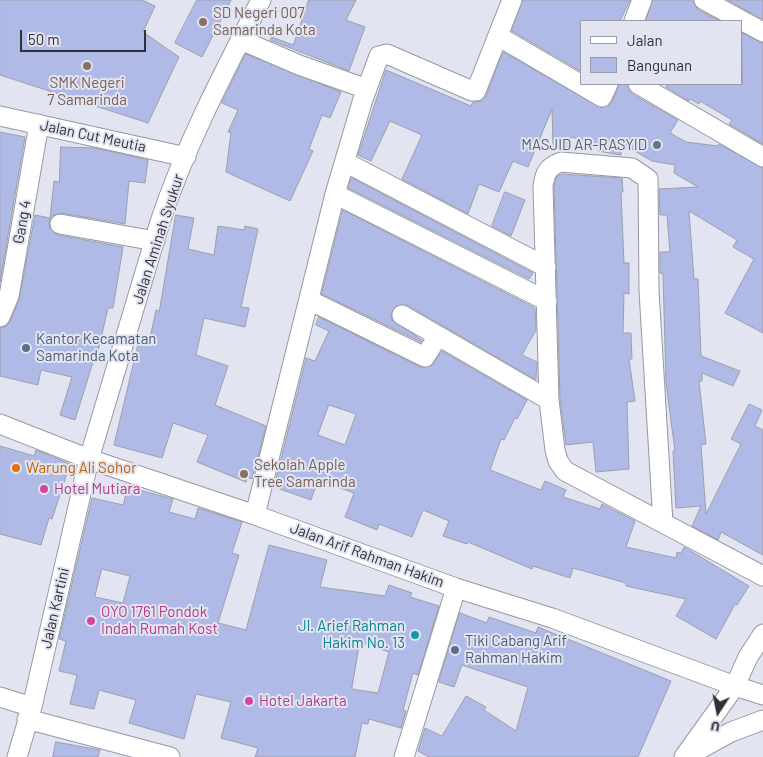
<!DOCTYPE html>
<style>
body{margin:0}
#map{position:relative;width:763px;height:757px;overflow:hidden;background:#e2e5f1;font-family:Barlow,sans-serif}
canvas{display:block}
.legend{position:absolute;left:580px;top:20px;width:162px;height:65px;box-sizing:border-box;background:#e2e5f1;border:1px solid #9b9da6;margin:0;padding:6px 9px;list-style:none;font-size:15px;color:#303136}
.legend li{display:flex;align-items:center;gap:10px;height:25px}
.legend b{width:25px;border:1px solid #9b9da6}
.north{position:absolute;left:693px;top:687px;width:50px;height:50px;-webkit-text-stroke:4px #e2e5f1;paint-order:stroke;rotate:191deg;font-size:14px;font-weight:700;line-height:20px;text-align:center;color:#303136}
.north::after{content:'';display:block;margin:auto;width:18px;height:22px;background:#303136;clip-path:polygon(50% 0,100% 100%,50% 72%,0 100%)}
.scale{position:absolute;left:20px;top:30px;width:126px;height:22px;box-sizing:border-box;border:2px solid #303136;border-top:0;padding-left:6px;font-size:15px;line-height:18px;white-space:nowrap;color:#303136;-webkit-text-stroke:4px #e2e5f1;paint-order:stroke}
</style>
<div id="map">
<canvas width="763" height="757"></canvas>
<ul class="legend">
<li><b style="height:6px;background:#fff"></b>Jalan</li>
<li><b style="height:14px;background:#afbae7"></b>Bangunan</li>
</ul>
<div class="north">U</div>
<div class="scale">50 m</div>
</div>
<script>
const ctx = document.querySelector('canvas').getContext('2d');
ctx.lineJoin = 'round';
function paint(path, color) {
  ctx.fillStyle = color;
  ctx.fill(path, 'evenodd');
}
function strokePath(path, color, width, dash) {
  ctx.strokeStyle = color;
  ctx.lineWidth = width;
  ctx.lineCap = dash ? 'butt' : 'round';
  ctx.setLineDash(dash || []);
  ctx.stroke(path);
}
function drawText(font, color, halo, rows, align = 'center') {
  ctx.font = font + ' Barlow,sans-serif';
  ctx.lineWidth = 4;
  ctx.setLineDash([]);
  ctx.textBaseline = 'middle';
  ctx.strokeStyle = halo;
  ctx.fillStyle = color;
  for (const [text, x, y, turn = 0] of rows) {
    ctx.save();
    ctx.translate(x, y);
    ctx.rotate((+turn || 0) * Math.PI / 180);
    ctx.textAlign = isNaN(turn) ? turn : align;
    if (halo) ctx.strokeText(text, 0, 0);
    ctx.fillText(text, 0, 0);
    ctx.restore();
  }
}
const building = new Path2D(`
 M0,0h142l13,6 -12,26 36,25 -31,66 -148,-48z
 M197,0h34l-29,57 -27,-14z
 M309,0h47l-10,20 19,7 -16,44 -79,-31 2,-3 21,8z
 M523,0h107l-10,21h-38v51l-70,-41z
 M653,0h40l5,10 22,11h-74z
 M728,0h35v19z
 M742,33l21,10v101l-34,-20 3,-4 -32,-19 -1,3 -9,-5 -1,2 -23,-14 1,-3h75z
 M503,52l99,56 10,-6 7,-18h8l5,10 46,26 -8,13 16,9 32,4 1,-2 44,24v165l-38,-20 29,-54 -21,-12 4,-7 -48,-29 5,68h4l3,77 39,15 -7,15 -31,-13v8h-3l7,63 -5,1 5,69 35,-70 -10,-5 18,-35 13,6 -7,16 8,4v125l-42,-23 -3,8 -26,-14 9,-20 -25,2 -3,-57h2l-9,-68 -3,-110h-3v-21h10l-3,-37h-7l-1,-26 39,-2 -24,-14 1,-8 -23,-4 -31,-18v12l-23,-4 1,-6 -28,-8 -3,11 -15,-3 -1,-36 -24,58 -15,-6 -14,31 -20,-8 -11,30 -66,-35 20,-44 -32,-14 -19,40 -13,-6 28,-85 85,36 2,-4 9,-1 4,-5z
 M246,54l95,38 -11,26 -8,-3 -13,34 4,2 -23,50 -64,-29 5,-40h-3l10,-22 -16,-7z
 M0,132l25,5 -25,145z
 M61,147l34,1 53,12 -3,23 -16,-2 -4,43 -64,-11 -9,3 -3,6 1,6 8,7 65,12 -10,61h-5l-12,52 -2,-1 -19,61 -15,-5 12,-38 -31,-7 -3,15 -38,-9v-48l6,-2 4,-4 9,-22 16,-85 15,3 4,-37 5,1z
 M561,174l61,4 1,14h-2l3,71h5v31l-5,-1 -1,40h8l1,26h-3l6,42 -8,1 2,67 -33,3 -3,-30 -27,3 -6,-46 -6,-212 2,-9z
 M352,178l181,95 -4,6 -181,-91z
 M505,192l20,8 -14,36 -19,-10z
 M343,210l192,98 1,22 -14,25 15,7 -1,18 -129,-75 -11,1 -5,9 1,5 30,20 -1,2 -99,-48z
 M176,215l18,3 -6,31 26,6 4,-29 26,4 1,-4 13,3 -17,78 8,1 -4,19 -41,-9 -8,37 32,11 -13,39 51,21 -14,53 -5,-2 -1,5 -49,-20 11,-27 -35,-12 -11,35 -48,-13 26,-109 10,2 6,-28 3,1z
 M319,317l101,50 11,-1 11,-15 85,49 -10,19 -2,-1 -11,22 -3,-1 -11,31 51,20 4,-9 21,9 -3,7 37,12 2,-5 33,17 -9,26 50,11 1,-6 4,1 3,-6 65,39 -12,19 -2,-1 -19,35 -40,-23 10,-17 -60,-13v-3l-53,-15 -3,10 -37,-12 -1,3 -64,-27 -1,2 -24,-8 6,-15 -26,-11 -11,27 -33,-13 -2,6 -32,-13 9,-24 -36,-13 -7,20 -37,-13 32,-129 9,3 14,-30 -13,-6zM329,405l27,9 -11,31 -27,-10z
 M0,446l34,10 2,-6 34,14 -18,55 -3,-1 -8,27 -41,-11z
 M128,487l45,12 -4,13 26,7 3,-11 44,14 -10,31 7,2 -21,68 28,7 23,-85 58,15 -7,27 65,9 4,-11 23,8 -2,4 29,9 -21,69 -5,-2 -10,37 3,1 -5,17 -32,-9 -1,5 -6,-1 -7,34h-100l3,-9 -37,-10 10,-36 -35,-8 -12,45 -55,-16 7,-23 -37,-10 -5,19 -24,-5 7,-29 -18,-4 7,-30 -7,-2 33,-141 31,7zM102,569l28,7 -7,27 -28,-6zM360,642l29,10 -11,41 -26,-4z
 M460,613l27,10 2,-6 47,16 2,-6 133,54 -33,76h-209l-11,-6 7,-23 17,8 24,-40 20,11 -2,3 32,21 12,-44 -66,-22 -8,22 -15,-5z
 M56,742l44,8 -2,7h-45z`);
paint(building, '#afbae7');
strokePath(building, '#9c9faa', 1);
const minor = new Path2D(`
 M704,0l59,32
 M634,21l8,-21
 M498,36l104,61 6,-13
 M241,40l58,25 68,24
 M638,84l125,73
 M0,116l186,41
 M345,162l201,105
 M335,194l212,107
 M60,224l95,17
 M309,300l116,57 13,-21
 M402,315l147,85
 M0,317l9,-21 30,-172
 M0,424l89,35 166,56 201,73 96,30 183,68 -51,71
 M255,515l80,-321 28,-95 16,-43 8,-2 85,37h4l36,-91
 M663,523l-14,-232 -1,-112 -16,-11 -71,-6c-13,5 -16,10 -18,24l6,214 6,50 3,11 7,10 198,105
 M763,634l-15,23 -13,29 28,9
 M0,697l32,10
 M27,719l143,38
 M689,755l42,-23 32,-12
 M17,757l15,-50 57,-248 71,-237c26,-78 64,-150 101,-222
 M404,757l52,-169`);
strokePath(minor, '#9598a3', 21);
strokePath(minor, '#fff', 19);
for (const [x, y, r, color] of [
 [203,22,5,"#8d6e63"],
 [87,66,5,"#8d6e63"],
 [657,145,5,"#6b7280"],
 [26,348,5,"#5c6f8a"],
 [16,468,5,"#e8710a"],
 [244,474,5,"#8d6e63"],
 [44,489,5,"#d1479c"],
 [91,621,5,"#d1479c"],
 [415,635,5,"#0f9aa8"],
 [455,650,5,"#5c6f8a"],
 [249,701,5,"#d1479c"]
]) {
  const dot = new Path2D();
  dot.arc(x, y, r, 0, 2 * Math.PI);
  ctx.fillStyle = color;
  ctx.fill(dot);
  strokePath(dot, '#e2e5f1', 2);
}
drawText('15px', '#785e54', '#e2e5f1', [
 ["SD Negeri 007",213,13],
 ["Samarinda Kota",213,30],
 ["SMK Negeri",87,83,"center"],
 ["7 Samarinda",87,100,"center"],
 ["Sekolah Apple",254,465],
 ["Tree Samarinda",254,482]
], 'left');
drawText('15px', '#303136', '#e2e5f1', [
 ["Jalan Cut Meutia",93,136,12],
 ["Gang 4",22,222,-80],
 ["Jalan Aminah Syukur",158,239,-72],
 ["Jalan Arif Rahman Hakim",367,555,20],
 ["Jalan Kartini",55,608,-77]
]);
drawText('15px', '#5b616d', '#e2e5f1', [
 ["MASJID AR-RASYID",647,145]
], 'right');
drawText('15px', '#4e5e75', '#e2e5f1', [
 ["Kantor Kecamatan",36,339],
 ["Samarinda Kota",36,356],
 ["Tiki Cabang Arif",465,641],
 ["Rahman Hakim",465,658]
], 'left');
drawText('15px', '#c56008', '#e2e5f1', [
 ["Warung Ali Sohor",26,468]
], 'left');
drawText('15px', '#b23c85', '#e2e5f1', [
 ["Hotel Mutiara",54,489],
 ["OYO 1761 Pondok",101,612],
 ["Indah Rumah Kost",101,629],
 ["Hotel Jakarta",259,701]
], 'left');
drawText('15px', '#0d838f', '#e2e5f1', [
 ["Jl. Arief Rahman",405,626],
 ["Hakim No. 13",405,643]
], 'right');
</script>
